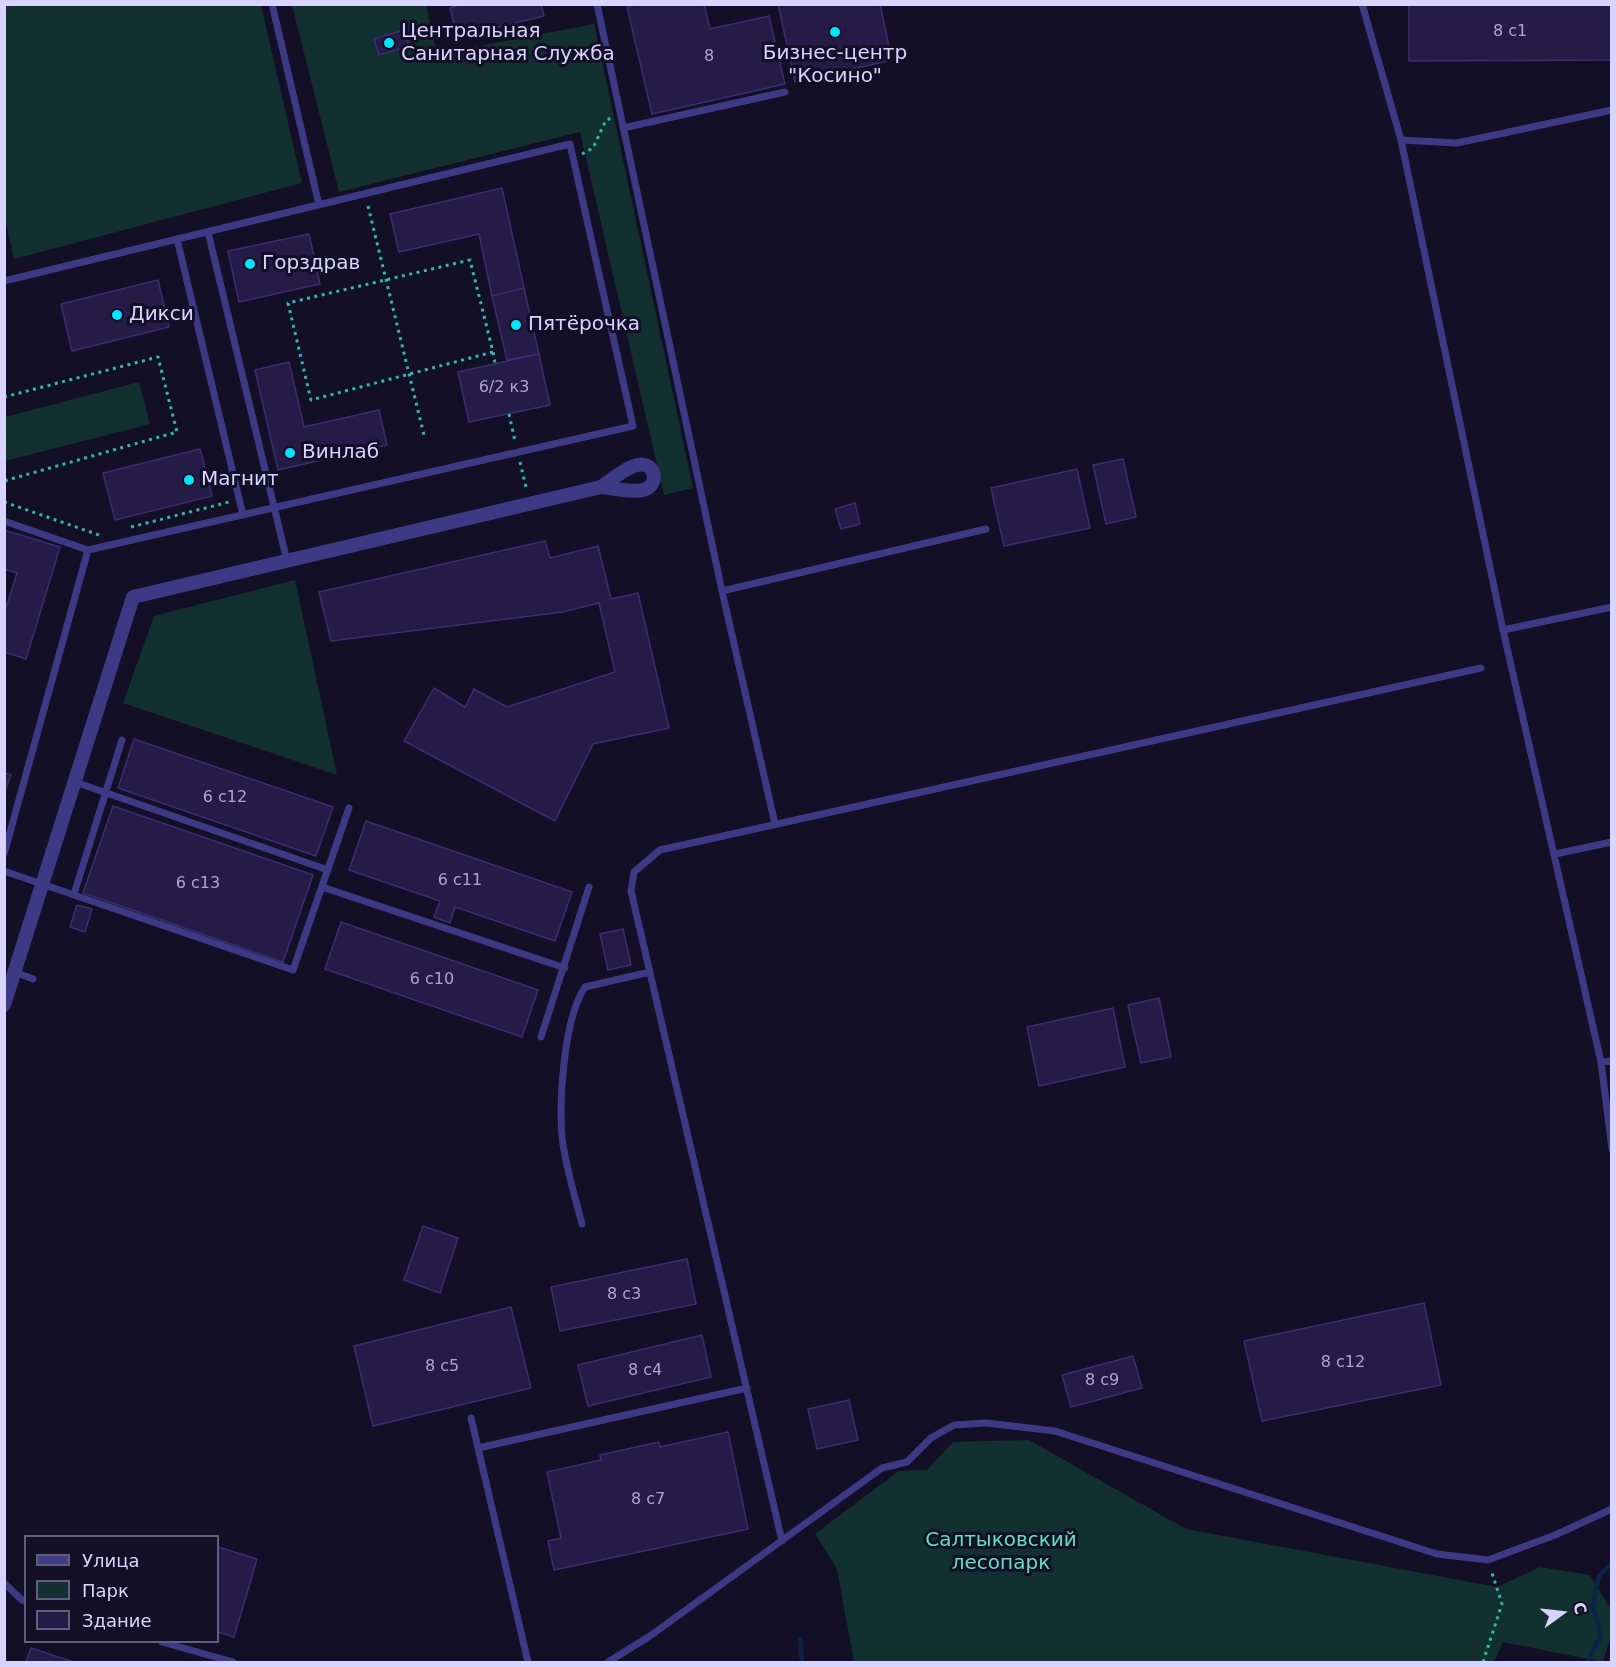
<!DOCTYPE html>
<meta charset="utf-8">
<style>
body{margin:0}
#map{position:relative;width:1616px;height:1667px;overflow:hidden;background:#130f26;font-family:"DejaVu Sans",sans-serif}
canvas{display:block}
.frame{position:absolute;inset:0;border:6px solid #d9d4ff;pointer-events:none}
.legend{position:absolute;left:24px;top:1535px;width:195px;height:108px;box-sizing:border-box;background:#130f26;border:2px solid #625e7d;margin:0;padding:8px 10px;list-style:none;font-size:18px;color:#d9d4ff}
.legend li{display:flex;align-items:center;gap:12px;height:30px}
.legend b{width:30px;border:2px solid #625e7d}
.north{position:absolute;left:1532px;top:1583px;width:60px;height:60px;-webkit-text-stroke:4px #130f26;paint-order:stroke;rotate:75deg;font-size:16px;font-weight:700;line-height:24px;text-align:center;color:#d9d4ff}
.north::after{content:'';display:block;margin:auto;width:21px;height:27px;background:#d9d4ff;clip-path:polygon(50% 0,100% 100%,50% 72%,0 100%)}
</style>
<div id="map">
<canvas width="1616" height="1667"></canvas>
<div class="frame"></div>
<ul class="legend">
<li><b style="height:8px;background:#3d3a85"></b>Улица</li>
<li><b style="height:16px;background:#12302f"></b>Парк</li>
<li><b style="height:16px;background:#241b47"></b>Здание</li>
</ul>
<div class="north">С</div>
</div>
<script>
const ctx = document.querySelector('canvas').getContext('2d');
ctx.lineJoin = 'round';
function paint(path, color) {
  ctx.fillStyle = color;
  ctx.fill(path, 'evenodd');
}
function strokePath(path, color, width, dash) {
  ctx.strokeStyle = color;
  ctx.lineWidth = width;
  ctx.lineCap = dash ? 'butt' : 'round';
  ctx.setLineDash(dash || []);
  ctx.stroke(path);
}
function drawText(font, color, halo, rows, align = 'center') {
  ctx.font = font + ' "DejaVu Sans",sans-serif';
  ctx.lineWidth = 6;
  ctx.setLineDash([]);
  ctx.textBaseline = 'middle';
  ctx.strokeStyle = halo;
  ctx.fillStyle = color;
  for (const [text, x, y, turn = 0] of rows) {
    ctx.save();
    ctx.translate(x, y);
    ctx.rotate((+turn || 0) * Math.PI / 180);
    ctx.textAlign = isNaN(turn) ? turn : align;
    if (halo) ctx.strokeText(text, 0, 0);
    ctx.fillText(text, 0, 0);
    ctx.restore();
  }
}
paint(new Path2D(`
 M4,5h257l41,178 -288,76 -10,-45z
 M292,5h134l11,49 157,-30 99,464 -29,7 -84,-363 -241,60z
 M139,382l11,42 -145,37v-44z
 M295,580l42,195 -214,-72 31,-87z
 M1029,1440l157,89 311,58 43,-20 50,8 21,35v25l-8,27 -100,-20 -9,20h-640l-17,-93 -22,-35 84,-63 28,-1 26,-28z`), '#12302f');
strokePath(new Path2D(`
 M800,1640l2,22
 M1587,1662l14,-27 -8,-29 6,-30 13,-13`), '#0c2248', 4.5);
const building = new Path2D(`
 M463,4h78l3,12 -87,21 -7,-29z
 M637,4h67l6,25 59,-13 16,68 -133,30 -25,-107z
 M778,4h102l12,56 -97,22z
 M1409,4h203v56l-203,1z
 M404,30l5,16 -30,9 -5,-16z
 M502,188l22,100 -32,8 -13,-62 -80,18 -9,-38z
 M309,234l11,50 -81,18 -11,-51z
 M158,280l11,47 -97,24 -11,-47z
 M524,288l15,66 -32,6 -15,-64z
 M539,354l11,51 -81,17 -11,-50z
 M289,362l15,65 75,-17 8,35 -109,25 -23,-100z
 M200,449l12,47 -97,24 -12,-47z
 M1123,459l13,58 -30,7 -13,-59z
 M1077,469l13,59 -86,18 -13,-58z
 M855,503l5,21 -19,5 -6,-20z
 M4,530l56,17 -34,112 -22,-7v-38l13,-41 -13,-4z
 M545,541l5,17 48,-12 13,53 27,-6 31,135 -76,16 -38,77 -151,-80 30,-53 31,19 9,-18 33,18 108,-35 -16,-69 -36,9 -232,29 -12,-49z
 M134,739l199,68 -17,49 -198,-68z
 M4,773l7,2 -7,19z
 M113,806l200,69 -30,87 -200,-69z
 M366,821l206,71 -17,49 -100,-34 -5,16 -16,-6 6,-16 -91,-31z
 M77,905l15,4 -7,23 -15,-5z
 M341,922l197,68 -16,47 -197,-68z
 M623,929l8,36 -23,5 -8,-36z
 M1159,998l12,59 -30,6 -13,-58z
 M1113,1008l12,59 -86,19 -12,-59z
 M423,1226l35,12 -18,55 -36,-13z
 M687,1259l9,45 -136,27 -9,-44z
 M1424,1303l17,82 -179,36 -18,-80z
 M511,1307l20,81 -158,38 -19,-80z
 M702,1335l9,42 -123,29 -10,-41z
 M1133,1356l9,32 -71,19 -9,-32z
 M849,1400l9,40 -41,9 -9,-40z
 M728,1432l20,97 -194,41 -6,-29 13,-3 -14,-66 54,-12 -1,-5 59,-13 1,5z
 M218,1547l39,12 -23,78 -16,-5z
 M31,1648l43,14h-48z`);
paint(building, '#241b47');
strokePath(building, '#3b2d73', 1.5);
strokePath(new Path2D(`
 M582,154l11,-6 13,-28 6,-2
 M368,206l56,229
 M493,352l-182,48 -23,-97 182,-43 23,92 2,11
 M4,397l154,-40 19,75 -173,49
 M509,414l6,27
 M520,462l6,25
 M4,502l95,33
 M131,527l98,-25
 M1483,1662l19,-58 -11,-34`), '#2fb8b0', 3, [3, 4.5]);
strokePath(new Path2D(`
 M272,4l47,201
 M597,4l125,587 53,233
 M1362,4l39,136 102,490 98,432 11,87
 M623,128l162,-36
 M1401,140l56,3 155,-33
 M208,232l79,329
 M177,239l66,276
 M4,281l566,-137 63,282 -545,124 -84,-29
 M722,591l264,-62
 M1503,630l109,-23
 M75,782l253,88
 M4,854l84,-304
 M1555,854l57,-12
 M4,871l289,99 56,-162
 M322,887l243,81
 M74,894l48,-154
 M15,972l18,7
 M541,1037l48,-150
 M1601,1062l11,-1
 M582,1224c-7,-28 -17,-59 -20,-87 -3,-38 2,-119 23,-150l65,-15
 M471,1418l57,244
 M478,1448l269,-60
 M782,1541l-151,-650 3,-19 26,-22 821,-182
 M4,1583l18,17 4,1
 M162,1642l71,20
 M608,1662l42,-26 232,-168 25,-6 24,-24 23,-13 32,-2 69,8 382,123 51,6 67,-25 57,-26`), '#3d3a85', 7);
strokePath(new Path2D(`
 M4,1005l129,-408 468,-110c12,1 30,6 42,3 18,-5 12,-29 -6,-25 -12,3 -26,15 -36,22`), '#3d3a85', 14);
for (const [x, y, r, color] of [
 [835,32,6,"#00e5ff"],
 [389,43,6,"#00e5ff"],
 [250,264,6,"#00e5ff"],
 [117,315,6,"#00e5ff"],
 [516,325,6,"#00e5ff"],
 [290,453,6,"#00e5ff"],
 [189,480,6,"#00e5ff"]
]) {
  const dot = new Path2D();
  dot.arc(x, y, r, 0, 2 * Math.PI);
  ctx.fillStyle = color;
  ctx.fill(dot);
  strokePath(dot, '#130f26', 2);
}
drawText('16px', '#aca6d1', null, [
 ["8 с1",1510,32],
 ["8",709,57],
 ["6/2 к3",504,388],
 ["6 с12",225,798],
 ["6 с11",460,881],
 ["6 с13",198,884],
 ["6 с10",432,980],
 ["8 с3",624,1295],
 ["8 с12",1343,1363],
 ["8 с5",442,1367],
 ["8 с4",645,1371],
 ["8 с9",1102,1381],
 ["8 с7",648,1500]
]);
drawText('20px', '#d9d4ff', '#130f26', [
 ["Центральная",401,32],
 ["Санитарная Служба",401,55],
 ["Бизнес-центр",835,54,"center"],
 ["\"Косино\"",835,77,"center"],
 ["Горздрав",262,264],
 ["Дикси",129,315],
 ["Пятёрочка",528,325],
 ["Винлаб",302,453],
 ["Магнит",201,480]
], 'left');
drawText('20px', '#5fe0c0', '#130f26', [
 ["Салтыковский",1001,1541],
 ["лесопарк",1001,1564]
]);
</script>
